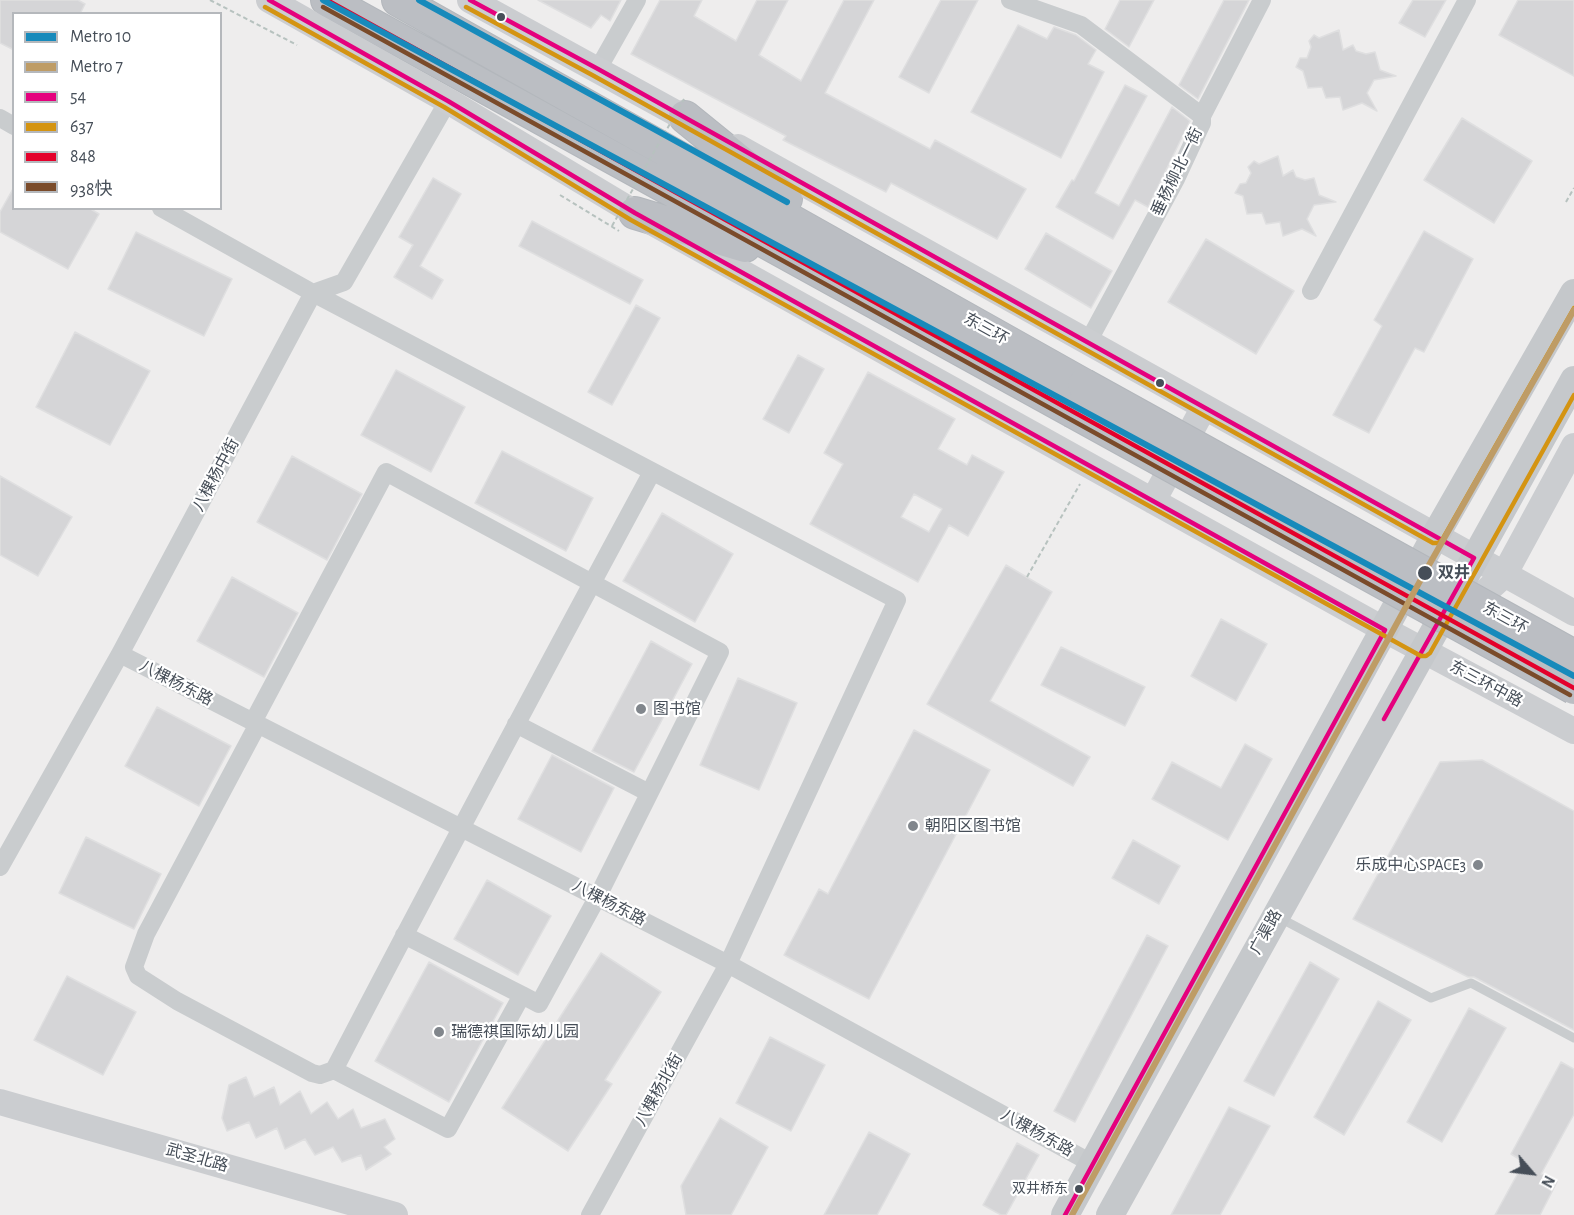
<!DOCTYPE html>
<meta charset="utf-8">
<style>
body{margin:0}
#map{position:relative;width:1574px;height:1215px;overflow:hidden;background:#eeeded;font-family:"Alegreya Sans","Noto Sans SC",sans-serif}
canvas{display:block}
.legend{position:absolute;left:12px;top:12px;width:210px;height:198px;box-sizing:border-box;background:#fff;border:2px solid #b5b8bc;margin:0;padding:8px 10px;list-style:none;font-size:18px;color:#464e58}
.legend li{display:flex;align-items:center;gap:12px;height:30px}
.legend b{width:30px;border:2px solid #b5b8bc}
.north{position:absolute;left:1502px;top:1143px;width:60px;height:60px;-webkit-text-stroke:4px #fff;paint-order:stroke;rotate:118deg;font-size:16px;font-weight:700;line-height:24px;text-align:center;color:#464e58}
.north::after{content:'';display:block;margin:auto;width:21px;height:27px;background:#464e58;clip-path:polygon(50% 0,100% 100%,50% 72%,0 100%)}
</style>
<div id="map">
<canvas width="1574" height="1215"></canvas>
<ul class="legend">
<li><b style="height:8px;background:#178abb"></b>Metro 10</li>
<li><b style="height:8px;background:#be9c66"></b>Metro 7</li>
<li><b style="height:8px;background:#e5007d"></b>54</li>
<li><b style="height:8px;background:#d49412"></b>637</li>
<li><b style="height:8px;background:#e4002b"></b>848</li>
<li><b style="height:8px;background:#7a4b2a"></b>938快</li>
</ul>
<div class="north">N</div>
</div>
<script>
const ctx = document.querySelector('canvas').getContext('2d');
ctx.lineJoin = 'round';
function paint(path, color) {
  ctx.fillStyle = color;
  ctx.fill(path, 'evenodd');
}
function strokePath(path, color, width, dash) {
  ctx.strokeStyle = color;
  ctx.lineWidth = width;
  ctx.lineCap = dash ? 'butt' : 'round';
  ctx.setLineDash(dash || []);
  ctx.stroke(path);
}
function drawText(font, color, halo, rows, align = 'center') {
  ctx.font = font + ' "Alegreya Sans","Noto Sans SC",sans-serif';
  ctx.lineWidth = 4.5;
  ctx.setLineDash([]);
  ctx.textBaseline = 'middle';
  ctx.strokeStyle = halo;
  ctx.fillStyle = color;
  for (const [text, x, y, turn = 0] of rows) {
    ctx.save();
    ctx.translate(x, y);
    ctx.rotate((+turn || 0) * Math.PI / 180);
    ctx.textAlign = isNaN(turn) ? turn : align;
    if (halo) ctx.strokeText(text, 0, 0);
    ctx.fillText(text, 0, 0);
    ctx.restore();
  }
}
const building = new Path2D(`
 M0,0h78l7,4 -5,10h-66v36l-14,-7z
 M538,0h83l-11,21 -9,-6 -10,13z
 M660,0h42l-8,16 42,25 21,-41h31l-29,55 42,26 43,-81h30l-49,93 105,56 5,-9 91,49 -29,50 -106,-56 -5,9 -103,-52 3,-4 -155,-82z
 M941,0h37l-49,93 -30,-16z
 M1120,0h34l-25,47 -24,-18z
 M1224,0h25l-51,99 -19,-14z
 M1413,0h33l-21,37 -26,-14z
 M1518,0h56v76l-75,-41z
 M1018,25l29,14 7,-12 22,8 20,15 -8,14 16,8 -43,86 -90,-46z
 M1339,30l4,20 10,-5 3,6 10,3 9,-2 5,18 16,6 -22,4 -7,13 10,18 -15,-8 -19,7 -3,-13 -14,1 -4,-11 -14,1 -5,-17 -7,-4 4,-9h7l4,-11 -2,-6 5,-6 5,3z
 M1125,85l22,11 -52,97 24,13 53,-99 18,14 -42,86 -13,-7 -22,39 -57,-32 16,-27 2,1z
 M1462,118l70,43 -38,62 -70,-43z
 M1278,156l5,20 10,-6 3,7 9,3 9,-2 5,17 17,7 -22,3 -7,14 9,17 -14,-7 -19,7 -3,-14 -14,2 -4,-11 -15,1 -4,-18 -8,-3 5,-9 6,-1 5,-10 -3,-6 6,-6 5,3z
 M433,178l28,16 -41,72 23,14 -11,19 -38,-22 19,-32 -14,-8z
 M14,187v21h75l10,6 -31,55 -68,-37v-20z
 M532,221l111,59 -13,24 -111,-58z
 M1424,231l49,28 -49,93 -9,-4 -46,85 -36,-18 49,-89 -8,-6z
 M136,232l96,47 -28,57 -96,-47z
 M1046,233l66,38 -21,37 -66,-39z
 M1206,239l88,52 -38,63 -88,-52z
 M636,305l24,13 -48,87 -24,-13z
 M75,332l75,39 -40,74 -74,-38z
 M798,355l26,14 -35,64 -26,-14z
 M396,370l69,37 -34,65 -70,-37z
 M868,372l87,47 -17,30 29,16 5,-10 32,17 -36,64 -19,-11 -31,57 -108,-58 33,-60 -19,-11zM914,494l28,15 -13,23 -28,-15z
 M502,451l91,47 -27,53 -91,-48z
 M292,456l70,38 -35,66 -70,-38z
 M0,476l72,41 -34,59 -38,-21z
 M662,513l71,41 -38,68 -72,-41z
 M1006,565l46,27 -62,109 100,56 -17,29 -146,-82z
 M232,577l66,36 -34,64 -67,-36z
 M1221,619l46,25 -31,57 -45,-25z
 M651,641l41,23 -58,108 -42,-21z
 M1061,647l84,40 -20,39 -84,-41z
 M738,678l59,25 -38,87 -59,-25z
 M157,707l74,39 -32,60 -74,-40z
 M914,730l76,40 -121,229 -85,-44 35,-66 9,5z
 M1245,744l27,15 -44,81 -76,-41 20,-37 49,26z
 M552,755l62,33 -33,64 -63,-33z
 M1482,760l92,51v219l-100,-53h-6l-115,-58 87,-157z
 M86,837l75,37 -27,55 -75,-36z
 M1133,840l47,26 -21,38 -47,-26z
 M487,880l64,36 -33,59 -64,-36z
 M1147,935l21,11 -93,176 -21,-11z
 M601,953l60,39 -56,88 7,4 -44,67 -66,-43z
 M429,962l74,41 -54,99 -74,-41z
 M1310,962l29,17 -65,117 -30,-15z
 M67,976l69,36 -33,63 -69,-35z
 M1378,1001l33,19 -67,115 -30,-18z
 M1469,1008l37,20 -64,114 -35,-20z
 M770,1037l55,28 -34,66 -55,-28z
 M1561,1062l13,7v45l-33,60 16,8 -17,33h-45l29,-53 -13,-8z
 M246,1077l8,20 20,-10 6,18 20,-14 11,23 16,-12 11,17 15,-10 8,19 24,-9 10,20 -11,8 7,7 -25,16 -5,-15 -19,7 -9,-15 -18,8 -10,-16 -20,10 -8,-21 -21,10 -7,-16 -22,9 -5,-13 7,-33z
 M1229,1107l41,19 -50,89h-49z
 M720,1118l48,29 -37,68h-45l-5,-29z
 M869,1132l41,22 -33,61h-53z
 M1017,1143l22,12 -33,60h-5l-18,-10z`);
paint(building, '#d5d5d7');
strokePath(building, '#dfdfe0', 1.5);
const highway = new Path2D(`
 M327,0l745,411
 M398,0l686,385
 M685,117l101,82
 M635,213l110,33`);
strokePath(highway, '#b3b7bc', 34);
strokePath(new Path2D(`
 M210,0l87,45
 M560,195l59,36
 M1566,202l8,-14
 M1027,577l53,-93`), '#b7c2bf', 2, [4.5, 3]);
strokePath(new Path2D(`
 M1278,917l153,81 40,-15 103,55`), '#c9ccce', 9);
strokePath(new Path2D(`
 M1010,0l71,25 121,91
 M598,69l39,-69
 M0,118l14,8
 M161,208l152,85 584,307 -169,364 -138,251
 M1311,291l156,-291
 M1088,342l88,-163 26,-56v-7l60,-116
 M120,654l608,310 365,200
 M253,722l133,-250 334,180 -122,244 -59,108 -17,-9
 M258,724l-112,210 -12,33 4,9 39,25 135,72 8,2 14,-5
 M516,724l133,69
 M0,867l120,-213 193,-361 31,-11 104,-181
 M404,935l118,60 -74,134 -114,-59c104,-200 211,-400 318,-598`), '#c9ccce', 18);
strokePath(new Path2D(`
 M269,0l179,101 187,112 750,417 189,101
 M470,0l231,127
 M738,147l836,466
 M1153,501l51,-94
 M1462,613l42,-38 70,-129
 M0,1102l395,113`), '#cbcdd0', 26);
strokePath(new Path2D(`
 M1065,1215l370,-679 139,-243
 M1110,1215l464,-835`), '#c5c8cb', 28);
strokePath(highway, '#bbbec3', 32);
const highwayBridge = new Path2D(`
 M1084,385l490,271
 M1072,411l502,277`);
strokePath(highwayBridge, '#b3b7bc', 34, []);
strokePath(new Path2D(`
 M612,226l72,-127`), '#b7c2bf', 2, [4.5, 3]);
strokePath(highwayBridge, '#bbbec3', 32);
strokePath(new Path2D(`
 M269,0l179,101 187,112 750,417 -320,585
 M470,0l128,69 876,489 -90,161`), '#e5007d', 4.5);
strokePath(new Path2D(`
 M265,7l179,100 187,113 790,436h5l4,-3 144,-258
 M466,7l128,69 839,467h5l4,-3 132,-232`), '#d49412', 4.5);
strokePath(new Path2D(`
 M327,0l1247,688`), '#e4002b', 4.5);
strokePath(new Path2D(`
 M323,7l1247,688`), '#7a4b2a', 4.5);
strokePath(new Path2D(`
 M323,0l1251,676
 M419,0l368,202`), '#178abb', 6);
strokePath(new Path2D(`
 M1072,1215l353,-643 149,-262`), '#be9c66', 6);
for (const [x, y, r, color] of [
 [501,17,5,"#464e58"],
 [1160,383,5,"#464e58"],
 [1425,573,8,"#464e58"],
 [641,709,6,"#81868c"],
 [913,826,6,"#81868c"],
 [1478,865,6,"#81868c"],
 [439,1032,6,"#81868c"],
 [1079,1189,5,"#464e58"]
]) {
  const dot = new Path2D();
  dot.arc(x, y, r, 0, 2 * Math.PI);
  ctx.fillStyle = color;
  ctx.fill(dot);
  strokePath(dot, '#fff', 2);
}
drawText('14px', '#464e58', '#fff', [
 ["双井桥东",1068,1189]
], 'right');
drawText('16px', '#464e58', '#fff', [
 ["垂杨柳北一街",1177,172,-64],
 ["东三环",986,329,29],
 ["八棵杨中街",216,475,-62],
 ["东三环",1505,618,29],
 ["八棵杨东路",176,683,27],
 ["东三环中路",1486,684,28],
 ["八棵杨东路",609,903,27],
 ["广渠路",1266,932,-61],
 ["八棵杨北街",659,1090,-61],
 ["八棵杨东路",1037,1133,29],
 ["武圣北路",197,1158,16]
]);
drawText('bold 16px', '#464e58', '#fff', [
 ["双井",1438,573]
], 'left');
drawText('16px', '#464e58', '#fff', [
 ["图书馆",653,709],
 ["朝阳区图书馆",925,826],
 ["乐成中心SPACE3",1466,865,"right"],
 ["瑞德祺国际幼儿园",451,1032]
], 'left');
</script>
